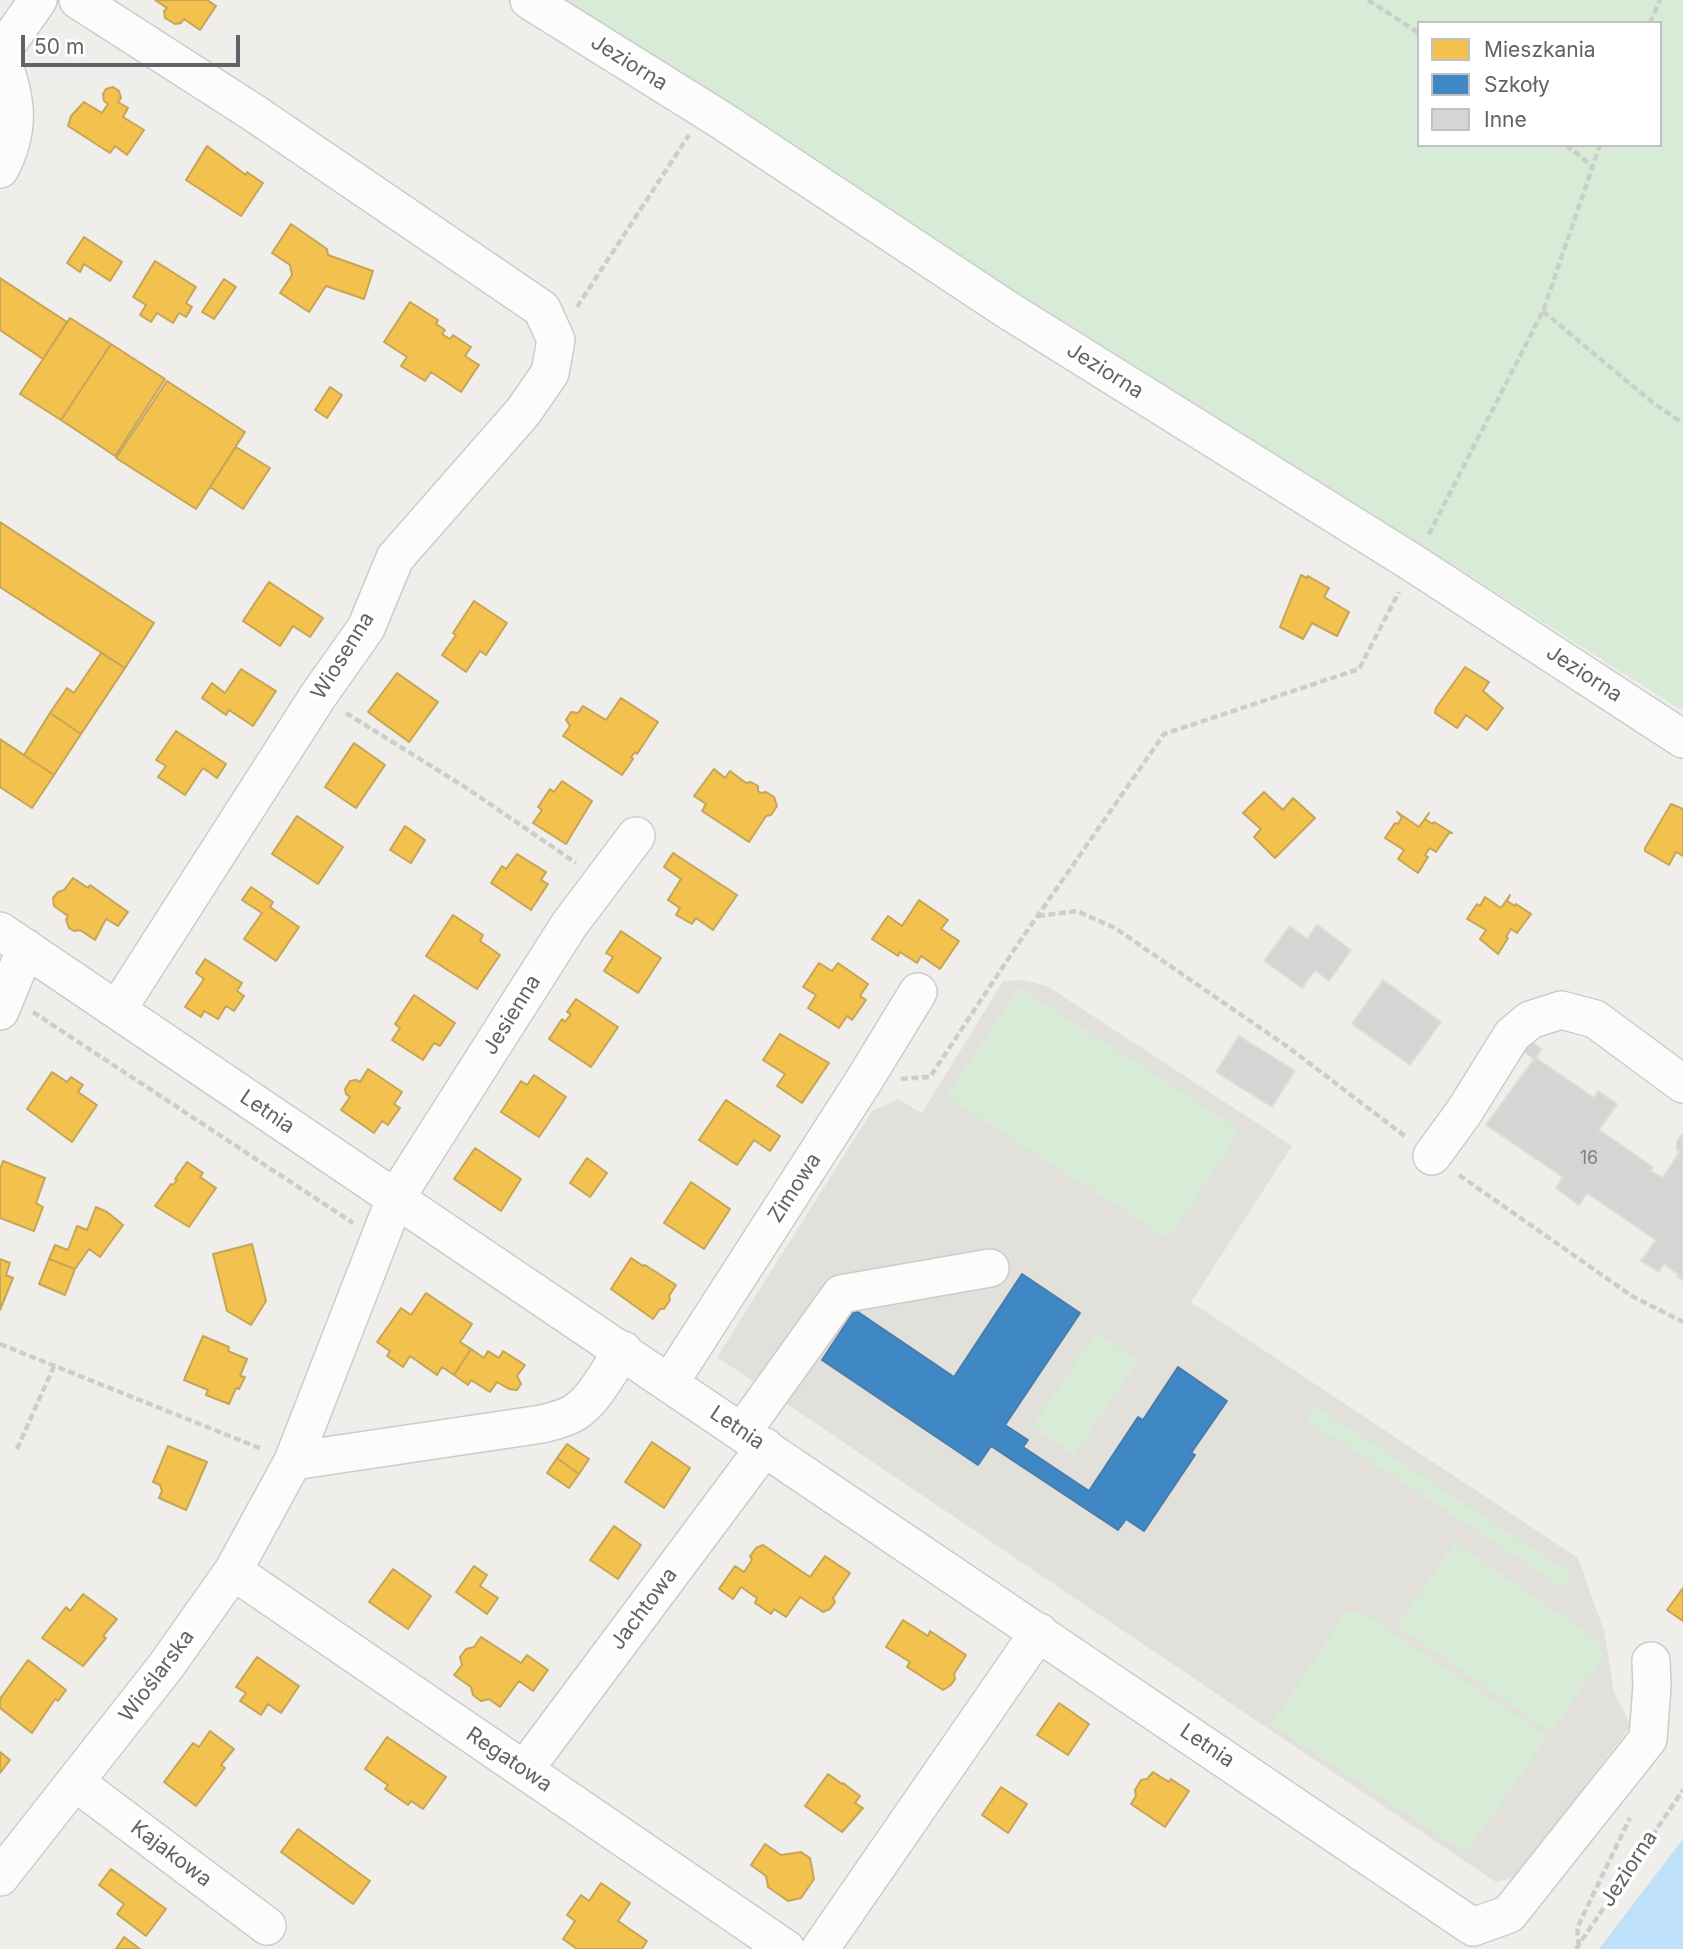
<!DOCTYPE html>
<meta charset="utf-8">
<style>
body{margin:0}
#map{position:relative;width:1683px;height:1949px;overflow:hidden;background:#efeeea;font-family:Inter,sans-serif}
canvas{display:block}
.legend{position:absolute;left:1417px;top:21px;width:245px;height:126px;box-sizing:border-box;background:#fff;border:2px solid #bfc1c3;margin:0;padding:9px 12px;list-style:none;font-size:21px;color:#5f6368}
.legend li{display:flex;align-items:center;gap:14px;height:35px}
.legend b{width:35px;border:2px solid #bfc1c3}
.scale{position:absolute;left:21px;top:35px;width:219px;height:32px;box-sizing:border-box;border:4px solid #5f6368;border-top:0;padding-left:9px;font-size:21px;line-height:24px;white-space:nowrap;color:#5f6368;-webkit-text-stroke:5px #fff;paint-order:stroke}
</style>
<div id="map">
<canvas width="1683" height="1949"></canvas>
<ul class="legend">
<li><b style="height:19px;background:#f2c14e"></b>Mieszkania</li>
<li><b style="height:19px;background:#3f88c5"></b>Szkoły</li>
<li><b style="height:19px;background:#d6d5d3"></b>Inne</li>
</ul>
<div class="scale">50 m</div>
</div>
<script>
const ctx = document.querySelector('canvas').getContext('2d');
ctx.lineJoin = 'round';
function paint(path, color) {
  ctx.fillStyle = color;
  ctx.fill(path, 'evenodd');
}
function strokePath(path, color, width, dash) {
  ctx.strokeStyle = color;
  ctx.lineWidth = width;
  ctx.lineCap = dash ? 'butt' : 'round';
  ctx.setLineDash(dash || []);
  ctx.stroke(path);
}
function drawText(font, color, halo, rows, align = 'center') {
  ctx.font = font + ' Inter,sans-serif';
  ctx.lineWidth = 7;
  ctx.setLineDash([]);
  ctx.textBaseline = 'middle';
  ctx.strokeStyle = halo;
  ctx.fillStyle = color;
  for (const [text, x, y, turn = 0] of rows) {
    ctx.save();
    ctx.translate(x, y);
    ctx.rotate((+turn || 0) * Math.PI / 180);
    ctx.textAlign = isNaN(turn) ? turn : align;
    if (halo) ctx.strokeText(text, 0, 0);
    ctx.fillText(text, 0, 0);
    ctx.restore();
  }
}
paint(new Path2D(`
 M1022,980l25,6 245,160 -101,156 387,256 26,73 10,61 17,34 -115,151 -20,5 -779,-525 155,-246 26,-12 24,14 81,-132z`), '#e2e0da');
paint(new Path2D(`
 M549,0h1134v711l-271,-172zM1419,23h241v122h-241z
 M1019,987l221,143 -72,109 -222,-143z
 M1097,1333l41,28 -64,94 -42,-28z
 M1314,1406l259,169 -9,13 -258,-169z
 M1455,1542l145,100 4,15 -53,75 -154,-106z
 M1346,1612h16l186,124 -82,117 -195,-128z`), '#d8ebd6');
paint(new Path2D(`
 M1683,1839v110h-84z`), '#bfe0f9');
const homes = new Path2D(`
 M155,0h52l9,6 -16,24 -16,-11 -3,4 -6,1 -10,-6 -1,-7 3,-3z
 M113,87l6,4 2,7 -3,4 10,6 -5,9 21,13 -17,25 -12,-9 -5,7 -42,-27 3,-10 13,-14 18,11 6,-9 -4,-3 -1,-7 3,-5z
 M207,146l39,29 1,-3 16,11 -22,33 -55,-36z
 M291,224l36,25 1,6 45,16 -9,28 -38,-13 -17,26 -29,-19 12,-18 -2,-10 -18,-12z
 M84,237l38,25 -12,19 -26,-17 -4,8 -13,-9z
 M155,261l41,26 -10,16 6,4 -6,10 -7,-4 -6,10 -16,-10 -6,9 -11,-7 6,-10 -13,-8z
 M0,278l67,44 -24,37 -43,-29z
 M224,279l12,8 -22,32 -12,-7z
 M410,302l28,18 -2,4 9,6 -3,4 8,5 3,-4 18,12 -6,9 14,9 -18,27 -30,-20 -6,9 -24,-15 6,-9 -23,-15z
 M70,318l41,26 -50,76 -41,-26z
 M111,344l54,35 -50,77 -54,-36z
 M167,381l78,51 -49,77 -80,-51z
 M330,387l12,8 -15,23 -12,-8z
 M236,447l34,21 -27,41 -33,-22z
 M0,522l154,101 -29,45 -125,-81z
 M1301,575l6,3 1,-2 21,12 -5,9 25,15 -12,24 -25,-13 -9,16 -23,-12z
 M269,582l54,36 -13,19 -17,-11 -13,20 -37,-25z
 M474,601l33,22 -21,32 -6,-4 -14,21 -24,-17 14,-20 -3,-2z
 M101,653l24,15 -44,66 -31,-21 17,-25 7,5z
 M1465,667l24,15 -6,9 20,17 -16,22 -21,-15 -9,13 -22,-15 1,-5z
 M241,669l35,22 -23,35 -24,-16 -3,5 -24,-17 10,-15 13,10z
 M397,673l41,29 -29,40 -41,-30z
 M621,698l37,24 -21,32 -2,-2 -4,5 2,2 -11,16 -59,-39 7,-10 -4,-6 5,-8 7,1 5,-7 23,14z
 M50,713l31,21 -27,41 -30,-20z
 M176,731l50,33 -9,14 -14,-10 -18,27 -27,-18 8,-11 -10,-6z
 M0,739l54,36 -22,33 -32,-21z
 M354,743l31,22 -29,43 -31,-21z
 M714,769l11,9 5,-7 16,12 5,-1 7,4v5l3,2 5,-1 8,5 3,9 -6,9 -5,1 -17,26 -47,-31 4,-7 -12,-8z
 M562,781l30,20 -26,43 -33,-21 9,-13 -4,-3 12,-18 4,3z
 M1264,792l19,18 10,-12 22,20 -40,40 -21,-21 7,-8 -18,-16z
 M1671,804l12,5v47l-7,-4 -7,13 -24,-14v-3z
 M1397,812l22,15 10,-14 -4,6 7,5 2,-2 18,11h-3l-13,19 -6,-4 -5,7 3,2 -10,16 -20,-14 6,-9 -19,-12 10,-15 3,1 4,-7z
 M297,816l46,31 -25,37 -46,-30z
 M405,826l20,14 -14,23 -21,-13z
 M673,853l64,42 -24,35 -17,-12 -4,6 -16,-9 4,-7 -12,-8 13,-21 -17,-12z
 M517,854l29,18 -5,8 7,4 -17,26 -40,-27 11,-17 4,3z
 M73,878l15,10 2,-3 38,27 -10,14 -12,-7 -11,21 -15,-10 -6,1 -5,-3 -3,-8 2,-4 -14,-10 -1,-8 5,-6 6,-2z
 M251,887l22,15 -3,5 29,20 -23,34 -32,-22 18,-26 -20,-13z
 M1510,895l-3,6 8,5 1,-2 15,10 -14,19 -6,-4 -5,8 2,1 -10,16 -18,-15 6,-9 -19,-11 10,-15 3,2 5,-9 16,11z
 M919,900l29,20 -7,9 18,12 -19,28 -19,-13 -4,7 -17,-11 -2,4 -26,-17 16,-23 14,10z
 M453,915l30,20 -3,6 20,14 -23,34 -51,-33z
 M621,931l40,27 -23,35 -34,-22 9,-14 -7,-4z
 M205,959l37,24 -5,8 7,5 -10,15 -8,-5 -8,13 -14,-8 -3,6 -16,-10 19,-28 -8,-6z
 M819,963l13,8 6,-8 30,21 -8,12 6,4 -14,20 -5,-4 -8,12 -31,-20 8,-13 -13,-8z
 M414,995l41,28 -15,23 -6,-3 -11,17 -31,-20 8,-12 -5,-4z
 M576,999l42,28 -27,40 -42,-28 13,-20 3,3 6,-8 -4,-2z
 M780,1034l49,29 -27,40 -25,-17 8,-12 -22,-14z
 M368,1069l34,23 -8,12 6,4 -12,17 -6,-4 -8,12 -33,-23 9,-13 -4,-3 -1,-5 5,-8 6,-1 4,2z
 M52,1072l15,10 4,-5 12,8 -5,7 19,13 -25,37 -45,-33z
 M534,1075l32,22 -27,40 -38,-25 20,-31 6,4z
 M726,1100l54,36 -10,15 -16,-11 -17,25 -38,-25z
 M475,1148l46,31 -20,32 -47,-32z
 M587,1158l20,15 -17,24 -20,-14z
 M3,1161l42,17 -9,25 7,4 -9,24 -34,-13v-49z
 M187,1162l16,11 -3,4 16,11 -27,39 -34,-21 16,-22 2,1 4,-5 -2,-1z
 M691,1182l39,27 -26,40 -40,-26z
 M96,1207l11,5 16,13 -23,32 -11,-8 -14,20 -26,-10 6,-14 13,5 9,-24 10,4z
 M252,1244l14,57 -15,24 -24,-14 -14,-57z
 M631,1258l12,8 2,-1 31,20 -7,11 1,4 -6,9h-4l-7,10 -42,-30z
 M0,1259l10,4 -4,12 7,3 -13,32z
 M49,1259l26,10 -10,26 -26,-11z
 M426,1293l46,31 -12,18 11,7 -17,26 -12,-8 -5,8 -27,-19 -7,11 -16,-11 3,-5 -13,-9 24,-34 10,7z
 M203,1336l26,11 -1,4 19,8 -7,17 5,1 -6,12 -3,-1 -7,16 -23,-9 2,-5 -24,-10z
 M471,1349l13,9 4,-7 11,7 4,-7 22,14 -8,11 4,8 -4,6 -8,-1 -12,-7 -7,10 -19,-12 -3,5 -14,-10z
 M652,1442l38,26 -26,40 -39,-26z
 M567,1444l22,15 -10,15 -22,-16z
 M168,1446l39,16 -21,48 -27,-12 3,-7 -2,-6 -7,-3z
 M557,1458l22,16 -10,14 -22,-15z
 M614,1526l27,19 -23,34 -28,-19z
 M763,1545l47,32 15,-21 25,17 -17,25 2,4 -5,7 -7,3 -23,-15 -14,20 -12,-8 -3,5 -16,-11 2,-5 -16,-11 -8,12 -14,-10 16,-23 9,6 8,-12 -2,-4 6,-8z
 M474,1566l13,9 -7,11 18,12 -11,16 -31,-22z
 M393,1569l38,27 -23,33 -39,-27z
 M1683,1588v33l-16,-11z
 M83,1594l34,25 -14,17 3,2 -23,28 -41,-28 24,-31 4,4z
 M903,1620l25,16 2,-5 36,24 -12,19 1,5 -4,6 -8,5 -36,-23 3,-5 -24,-15z
 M481,1637l40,26 6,-8 21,15 -15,21 -14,-10 -19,26 -11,-8 -8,2 -8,-6 -2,-8 -17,-12 8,-10 -2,-8 6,-8 8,-2z
 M257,1657l42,29 -18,27 -13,-9 -7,11 -21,-14 6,-8 -10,-6z
 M28,1660l38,30 -8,11 -3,-2 -23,34 -32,-25v-9z
 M1059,1703l30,21 -21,31 -31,-20z
 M210,1731l24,18 -13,16 4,3 -29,38 -32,-24 29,-39 6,4z
 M387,1737l59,40 -23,32 -12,-8 -3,4 -23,-16 3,-4 -23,-16z
 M0,1752l10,8 -10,13z
 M1153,1772l16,10 2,-3 18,12 -24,36 -34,-23 5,-8 -1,-6 6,-10 6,-1z
 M828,1774l14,10 1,-1 17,13 -5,7 8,5 -21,24 -37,-26z
 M1001,1787l26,17 -19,29 -26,-18z
 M298,1829l72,52 -17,23 -72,-52z
 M765,1844l16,11 20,-3 9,6 4,21 -13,19 -13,3 -20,-14 -2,-11 -15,-11z
 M111,1869l55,40 -20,27 -29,-22 7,-10 -25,-19z
 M601,1883l29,20 -12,18 29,20 -5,8h-65l-14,-10 12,-18 -8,-6 14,-20 8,6z
 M124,1937l16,12h-24z`);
paint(homes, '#f2c14e');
strokePath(homes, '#c6a556', 2);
const schools = new Path2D(`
 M1022,1274l58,39 -75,112 23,15 -5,7 66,44 49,-74 5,3 35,-53 49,34 -36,52 4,2 -51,76 -18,-12 -8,11 -127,-84 -13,19 -156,-105 33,-50 99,67z`);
paint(schools, '#3f88c5');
strokePath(schools, '#497da9', 2);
const building = new Path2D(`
 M1317,925l34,25 -22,31 -14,-11 -13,18 -38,-27 26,-35 17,13z
 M1383,980l58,42 -31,43 -58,-41z
 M1239,1036l56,35 -23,36 -56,-35z
 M1529,1040l13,9 -6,9 58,40 4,-7 19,13 -18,26 54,37 -2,4 12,7 17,-27 -3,-1v-9l6,-7v146l-6,-4 1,-2 -14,-10 -5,8 -18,-11 15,-21 -69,-47 -8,12 -23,-17 7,-11 -77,-52 48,-66 -12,-9z`);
paint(building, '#d6d5d3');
strokePath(building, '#deddd9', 2);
const minor = new Path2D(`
 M78,0l176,113 288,196 14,31 -6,33 -27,39 -128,146 -29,70 -48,68 -201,314
 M529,0l192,120 285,189 407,254 270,176
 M0,54c16,43 22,73 0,115
 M0,54l38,-54
 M0,931l1473,996 36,-13 139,-175 4,-53 -1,-25
 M0,1011l26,-63
 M1432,1156l32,-44 48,-77 18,-15 31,-10 34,9 88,65
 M670,1382l193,-300 55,-90
 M742,1432l99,-138 149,-26
 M293,1461l249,-37c11,-3 22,-5 32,-11 21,-13 35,-43 49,-63
 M233,1571l553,378
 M524,1770l241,-323
 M75,1782l192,144
 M0,1877l166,-211 67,-95 60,-110 102,-262 174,-274 67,-89
 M820,1949l219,-317`);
strokePath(minor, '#cbcccc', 40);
strokePath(new Path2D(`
 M1368,0l51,33
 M1650,23l10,-23
 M1566,145l26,21
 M577,307l112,-172
 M1543,311l110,92 30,20
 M1429,534l114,-223 57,-166
 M346,713l122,76 108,74
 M1038,916l39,-5 38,17 173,119 118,90
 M33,1012l320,211
 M901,1079l29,-2 88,-133 146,-210 195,-65 40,-77
 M1459,1175l173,121 51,26
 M0,1344l262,105
 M17,1449l37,-83
 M1579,1946l-2,-18 53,-110
 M1576,1949l107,-159`), '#cacfcc', 4.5, [7, 3.5]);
strokePath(minor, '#fdfcfc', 37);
drawText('18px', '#7e8184', null, [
 ["16",1589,1159]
]);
drawText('21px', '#5f6368', '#fff', [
 ["Jeziorna",629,63,32],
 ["Jeziorna",1105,371,32],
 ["Wiosenna",343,656,-58],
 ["Jeziorna",1584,674,33],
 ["Jesienna",512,1015,-58],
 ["Letnia",267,1112,34],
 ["Zimowa",795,1188,-57],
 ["Letnia",737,1428,34],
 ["Jachtowa",644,1609,-53],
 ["Wioślarska",157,1676,-53],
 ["Letnia",1207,1746,34],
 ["Regatowa",509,1760,34],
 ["Kajakowa",171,1854,37],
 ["Jeziorna",1629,1869,-57]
]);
</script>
